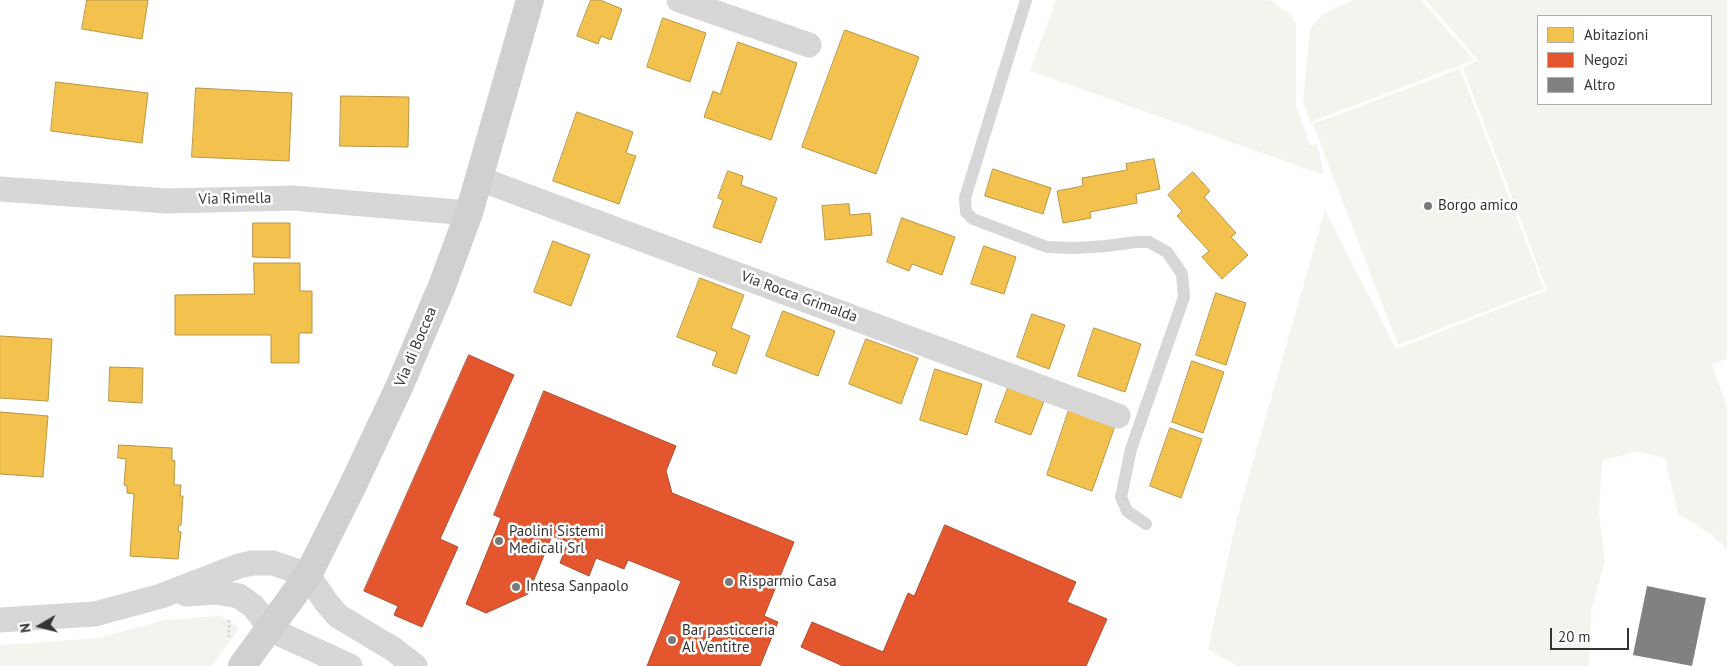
<!DOCTYPE html>
<style>
body{margin:0}
#map{position:relative;width:1727px;height:666px;overflow:hidden;background:#fff;font-family:"PT Sans",sans-serif}
canvas{display:block}
.legend{position:absolute;left:1537px;top:15px;width:175px;height:90px;box-sizing:border-box;background:#fff;border:1px solid #adadad;margin:0;padding:6px 9px;list-style:none;font-size:15px;color:#333}
.legend li{display:flex;align-items:center;gap:10px;height:25px}
.legend b{width:25px;border:1px solid #adadad}
.north{position:absolute;left:15px;top:601px;width:50px;height:50px;-webkit-text-stroke:4px #fff;paint-order:stroke;rotate:262deg;font-size:14px;font-weight:700;line-height:20px;text-align:center;color:#333}
.north::after{content:'';display:block;margin:auto;width:18px;height:22px;background:#333;clip-path:polygon(50% 0,100% 100%,50% 72%,0 100%)}
.scale{position:absolute;left:1550px;top:628px;width:79px;height:22px;box-sizing:border-box;border:2px solid #333;border-top:0;padding-left:6px;font-size:15px;line-height:18px;white-space:nowrap;color:#333;-webkit-text-stroke:4px #fff;paint-order:stroke}
</style>
<div id="map">
<canvas width="1727" height="666"></canvas>
<ul class="legend">
<li><b style="height:14px;background:#f2c14e"></b>Abitazioni</li>
<li><b style="height:14px;background:#e4572e"></b>Negozi</li>
<li><b style="height:14px;background:#818181"></b>Altro</li>
</ul>
<div class="north">N</div>
<div class="scale">20 m</div>
</div>
<script>
const ctx = document.querySelector('canvas').getContext('2d');
ctx.lineJoin = 'round';
function paint(path, color) {
  ctx.fillStyle = color;
  ctx.fill(path, 'evenodd');
}
function strokePath(path, color, width, dash) {
  ctx.strokeStyle = color;
  ctx.lineWidth = width;
  ctx.lineCap = dash ? 'butt' : 'round';
  ctx.setLineDash(dash || []);
  ctx.stroke(path);
}
function drawText(font, color, halo, rows, align = 'center') {
  ctx.font = font + ' "PT Sans",sans-serif';
  ctx.lineWidth = 5;
  ctx.setLineDash([]);
  ctx.textBaseline = 'middle';
  ctx.strokeStyle = halo;
  ctx.fillStyle = color;
  for (const [text, x, y, turn = 0] of rows) {
    ctx.save();
    ctx.translate(x, y);
    ctx.rotate((+turn || 0) * Math.PI / 180);
    ctx.textAlign = isNaN(turn) ? turn : align;
    if (halo) ctx.strokeText(text, 0, 0);
    ctx.fillText(text, 0, 0);
    ctx.restore();
  }
}
paint(new Path2D(`
 M1056,0h213l20,13 7,10v83l14,39 7,-1 7,31 -294,-104z
 M1353,0h68l53,60 -164,62 -7,-22 7,-71 13,-15z
 M1426,0h301v359l-15,5 15,43v142l-15,-14 -34,-21 -13,-56 -28,-7 -35,10 -3,53 6,47 -14,50 -2,55h-352l-29,-17 29,-131 88,-308 71,139 151,-59 -84,-222 15,-8zM1538,16h173v88h-173z
 M1460,69l84,220 -146,56 -85,-221z
 M220,616l16,9 3,4 -27,37h-212v-21l99,-7 66,-18z`), '#f1f5ed');
const homes = new Path2D(`
 M87,0h61l-6,39 -60,-10z
 M591,0h9l22,9 -11,31 -10,-4 -3,8 -21,-8z
 M663,18l43,15 -16,49 -43,-15z
 M845,30l74,27 -43,117 -74,-27z
 M738,42l59,21 -26,77 -67,-23 9,-26 7,3z
 M56,82l92,11 -6,50 -91,-12z
 M196,88l96,5 -3,68 -97,-4z
 M341,96l68,1 -1,50 -68,-1z
 M577,112l56,20 -7,21 10,3 -17,48 -66,-23z
 M1154,159l6,30 -24,5 1,9 -47,9 1,6 -28,5 -6,-32 26,-5 -1,-8 45,-8 -1,-6z
 M993,169l58,19 -8,26 -58,-18z
 M728,171l15,5 -2,9 36,13 -16,45 -48,-16 10,-27 -5,-2z
 M1193,172l17,19 -6,6 32,36 -5,4 17,18 -26,24 -20,-22 7,-6 -32,-35 5,-5 -14,-16z
 M849,204l1,11 20,-2 2,22 -47,5 -3,-34z
 M902,218l53,19 -13,38 -30,-11 -3,7 -22,-9z
 M253,223h37v35l-37,-1z
 M553,241l37,14 -19,51 -37,-14z
 M984,246l32,11 -12,37 -33,-10z
 M254,263h46v28h12v42h-13v30h-28v-28h-96v-40l79,-1z
 M700,278l44,17 -13,33 19,8 -14,38 -24,-9 5,-13 -40,-15z
 M1216,293l30,10 -20,62 -30,-10z
 M783,311l52,20 -17,45 -52,-20z
 M1032,314l33,11 -16,44 -32,-12z
 M1094,328l47,16 -16,48 -47,-16z
 M0,336l52,3 -4,62 -48,-3z
 M866,339l52,19 -17,46 -52,-20z
 M1192,361l32,11 -21,61 -31,-11z
 M110,367l33,1 -1,35 -33,-2z
 M935,369l47,15 -15,51 -47,-15z
 M1008,388l36,13 -13,34 -36,-13z
 M1069,410l46,16 -23,65 -45,-16z
 M0,412l48,4 -5,61 -43,-3z
 M1170,428l32,11 -21,59 -31,-12z
 M119,445l53,3v12l3,1 -1,24h7l-1,11h3l-2,29h-2l-1,6 3,1 -3,27 -48,-3 4,-62 -7,-1v-7l-3,-1 2,-26 -8,-1z`);
paint(homes, '#f2c14e');
strokePath(homes, '#b99646', 1);
const shops = new Path2D(`
 M469,355l45,20 -74,164 18,8 -36,80 -28,-12 4,-9 -34,-15z
 M544,391l132,55 -10,25 6,22 122,49 -30,74 14,6 -18,44h-113l34,-85 -53,-21 -4,9 -28,-11 -7,18 -29,-13 8,-21 -16,-6 -24,58 -42,19 -20,-9 35,-86 -7,-3z
 M945,525l131,57 -9,20 40,17 -21,47h-243l-42,-19 11,-25 71,30 25,-59 6,3z`);
paint(shops, '#e4572e');
strokePath(shops, '#af4c30', 1);
paint(new Path2D(`
 M1647,586l59,12 -14,68 -59,-11z`), '#818181');
strokePath(new Path2D(`
 M229,620v17`), '#d6d6d6', 3, [2.5, 2.5]);
strokePath(new Path2D(`
 M1026,0l-61,198 1,14 7,7 74,28 28,1 31,-2 30,-4h13l18,10 15,22 2,23 -53,152 -10,48 6,14 19,13`), '#d7d7d7', 12);
strokePath(new Path2D(`
 M679,0l130,45
 M480,179l638,237
 M0,189l167,12 126,-3 176,15
 M186,594l30,-2 23,4 14,10 8,10 8,13 81,37
 M0,620l95,-6 66,-18 78,-30 13,-3h21l35,12 18,27 12,14 55,33 22,17`), '#d7d7d7', 25);
strokePath(new Path2D(`
 M242,666l66,-91 45,-90 47,-100 42,-99 27,-73 61,-213`), '#d0d0d0', 28);
for (const [x, y, r, color] of [
 [1428,206,5,"#7a7a7a"],
 [499,541,5,"#7a7a7a"],
 [729,582,5,"#7a7a7a"],
 [516,587,5,"#7a7a7a"],
 [672,640,5,"#7a7a7a"]
]) {
  const dot = new Path2D();
  dot.arc(x, y, r, 0, 2 * Math.PI);
  ctx.fillStyle = color;
  ctx.fill(dot);
  strokePath(dot, '#fff', 2);
}
drawText('15px', '#333', '#fff', [
 ["Via Rimella",235,199,-1],
 ["Via Rocca Grimalda",799,297,20],
 ["Via di Boccea",416,347,-67]
]);
drawText('15px', '#333', '#fff', [
 ["Borgo amico",1438,206],
 ["Paolini Sistemi",509,532],
 ["Medicali Srl",509,549],
 ["Risparmio Casa",739,582],
 ["Intesa Sanpaolo",526,587],
 ["Bar pasticceria",682,631],
 ["Al Ventitre",682,648]
], 'left');
</script>
